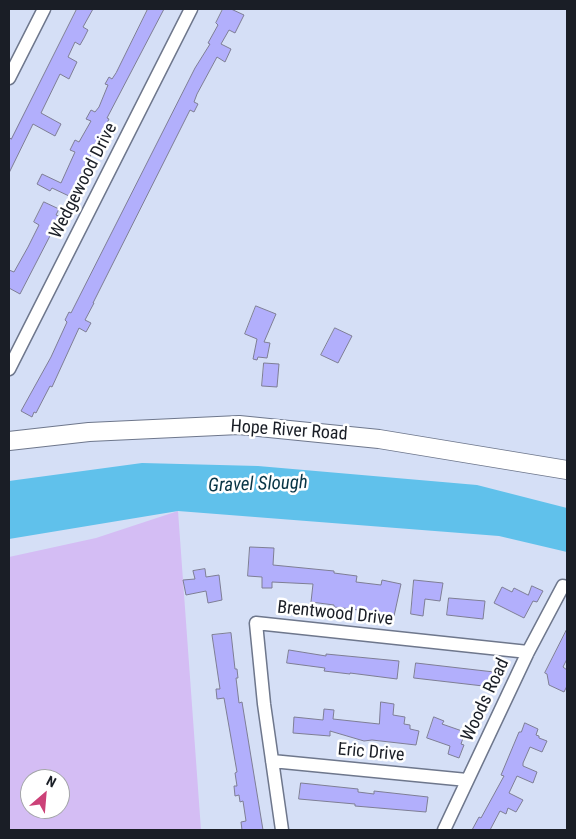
<!DOCTYPE html>
<style>
body{margin:0}
#map{position:relative;width:576px;height:839px;overflow:hidden;background:#d5dff6;font-family:"Roboto Condensed",sans-serif}
canvas{display:block}
.frame{position:absolute;inset:0;border:10px solid #1a1e26;pointer-events:none}
.north{position:absolute;left:20px;top:769px;width:50px;height:50px;box-sizing:border-box;background:#fff;border:1px solid #a3a5a8;border-radius:50%;rotate:27deg;font-size:14px;font-weight:700;line-height:20px;text-align:center;color:#1a1e26}
.north::after{content:'';display:block;margin:auto;width:18px;height:22px;background:#cc4178;clip-path:polygon(50% 0,100% 100%,50% 72%,0 100%)}
</style>
<div id="map">
<canvas width="576" height="839"></canvas>
<div class="frame"></div>
<div class="north">N</div>
</div>
<script>
const ctx = document.querySelector('canvas').getContext('2d');
ctx.lineJoin = 'round';
function paint(path, color) {
  ctx.fillStyle = color;
  ctx.fill(path, 'evenodd');
}
function strokePath(path, color, width, dash) {
  ctx.strokeStyle = color;
  ctx.lineWidth = width;
  ctx.lineCap = dash ? 'butt' : 'round';
  ctx.setLineDash(dash || []);
  ctx.stroke(path);
}
function drawText(font, color, halo, rows, align = 'center') {
  ctx.font = font + ' "Roboto Condensed",sans-serif';
  ctx.lineWidth = 5;
  ctx.setLineDash([]);
  ctx.textBaseline = 'middle';
  ctx.strokeStyle = halo;
  ctx.fillStyle = color;
  for (const [text, x, y, turn = 0] of rows) {
    ctx.save();
    ctx.translate(x, y);
    ctx.rotate((+turn || 0) * Math.PI / 180);
    ctx.textAlign = isNaN(turn) ? turn : align;
    if (halo) ctx.strokeText(text, 0, 0);
    ctx.fillText(text, 0, 0);
    ctx.restore();
  }
}
paint(new Path2D(`
 M178,511l23,319h-192v-273l87,-19zM30,779h30v30h-30z`), '#d4bdf4');
paint(new Path2D(`
 M142,463l116,3 219,19 90,23v44l-68,-16 -321,-25 -169,28v-58z`), '#60c1eb');
const building = new Path2D(`
 M77,9h16l-10,18 5,3 -4,8 -4,7 -5,-3 -7,15 9,5 -8,17 -9,-5 -19,39 20,11 -6,12 -22,-12 -24,49v-36l2,2z
 M148,9h16l-57,109 2,1 -37,73 -3,4 -17,-8 -2,3 -13,-7 5,-10 19,9 14,-31 -5,-2 5,-10 4,2 12,-21 -5,-2 5,-9 4,2 4,-5 9,-22 -3,-1 4,-7 3,2 4,-6z
 M223,9h8l13,6 -9,18 -6,-3 -8,14 10,5 -6,13 -8,-5 -20,37 -3,8 4,2 -4,8 -4,-2 -97,193h1l-9,17 6,3 -5,9 -7,-4 -27,59 -2,-1 -14,27 -2,-1 -2,5 -11,-6 30,-54 16,-35 -2,-2 4,-8 2,1 124,-245 15,-24 -2,-1 10,-18 -2,-2z
 M44,202l15,7 -3,6 7,3 -7,15 -4,-1 -32,62 -11,-6v-18l5,2 14,-25 11,-22 -5,-3z
 M256,306l20,8 -12,28 6,1 -3,15 -9,-1 -1,3 -4,-1 4,-20 -12,-5z
 M335,328l17,8 -14,27 -17,-8z
 M264,363l15,1 -2,23 -15,-1z
 M250,547l24,1 -1,17 61,6v2l23,3 -1,6 25,3 1,-5 19,4 -7,32 -11,-3 -49,-6v-2l-23,-3 2,-18 -41,-2v6h-10v-11l-14,-1z
 M205,569l1,8 13,-2 3,25 -14,3 -2,-12 -20,4 -3,-15 12,-1 -2,-8z
 M414,580l29,3 -3,18 -15,-2 -2,17 -12,-2z
 M532,586l11,5 -6,11 -4,-1 -9,17 -30,-15 8,-16 10,5 2,-4 14,7z
 M449,598l36,3 -2,18 -36,-4z
 M567,629v30l-4,8 4,3v16l-3,6 -15,-7 -2,-11 -2,-1z
 M231,633l4,36h2l1,9h-2l3,25 3,-1 21,128h-21l-1,-8 5,-1 -3,-20 -3,1 -1,-7 -4,1 -1,-10h3l-2,-13 2,-1 -13,-74 -7,1 -1,-10h4l-8,-54z
 M289,650l37,6v-2l73,7 -2,18 -47,-6v1l-26,-3 1,-3 -38,-5z
 M416,663l78,9 -2,15 -78,-9z
 M381,702l13,2 -1,11 12,2 -1,7 6,1v4l9,2 -3,14 -44,-5 -8,1 -34,-10v5l-37,-3 1,-16 29,3 1,-11 10,1 -1,9 46,5z
 M434,717l10,4 -2,3 23,8 -4,12 3,1 -5,13 -11,-4 2,-8 -23,-8z
 M525,723l13,6 -2,6 3,1v2l8,3 -5,11 -12,-5 -7,16v3l14,6 -4,11 -16,-7 -8,17 14,7 -7,12 -8,-4 -2,6 -6,-3 -10,19h-18l7,-13 2,1 23,-42 -3,-1 18,-43h2z
 M301,783l57,6v3l16,2v-3l54,6 -2,15 -71,-6v-2l-56,-5z`);
paint(building, '#b2affc');
strokePath(building, '#7e7e94', 1);
const street = new Path2D(`
 M9,78l35,-69
 M9,369l182,-360
 M272,761l195,19
 M282,830l-18,-126 -8,-81 272,29
 M444,830l84,-178 35,-66 4,1`);
const secondary = new Path2D(`
 M9,441l80,-9 150,-7 140,14 188,31`);
strokePath(street, '#6e778c', 15);
strokePath(secondary, '#6e778c', 20);
strokePath(street, '#fff', 12);
strokePath(secondary, '#fff', 18);
drawText('18px', '#1a1e26', '#fff', [
 ["Wedgewood Drive",84,181,-63],
 ["Hope River Road",289,431,4],
 ["Brentwood Drive",335,614,6],
 ["Woods Road",486,700,-65],
 ["Eric Drive",371,753,5]
]);
drawText('italic 19px', '#083546', '#fff', [
 ["Gravel Slough",258,485,-2]
]);
</script>
